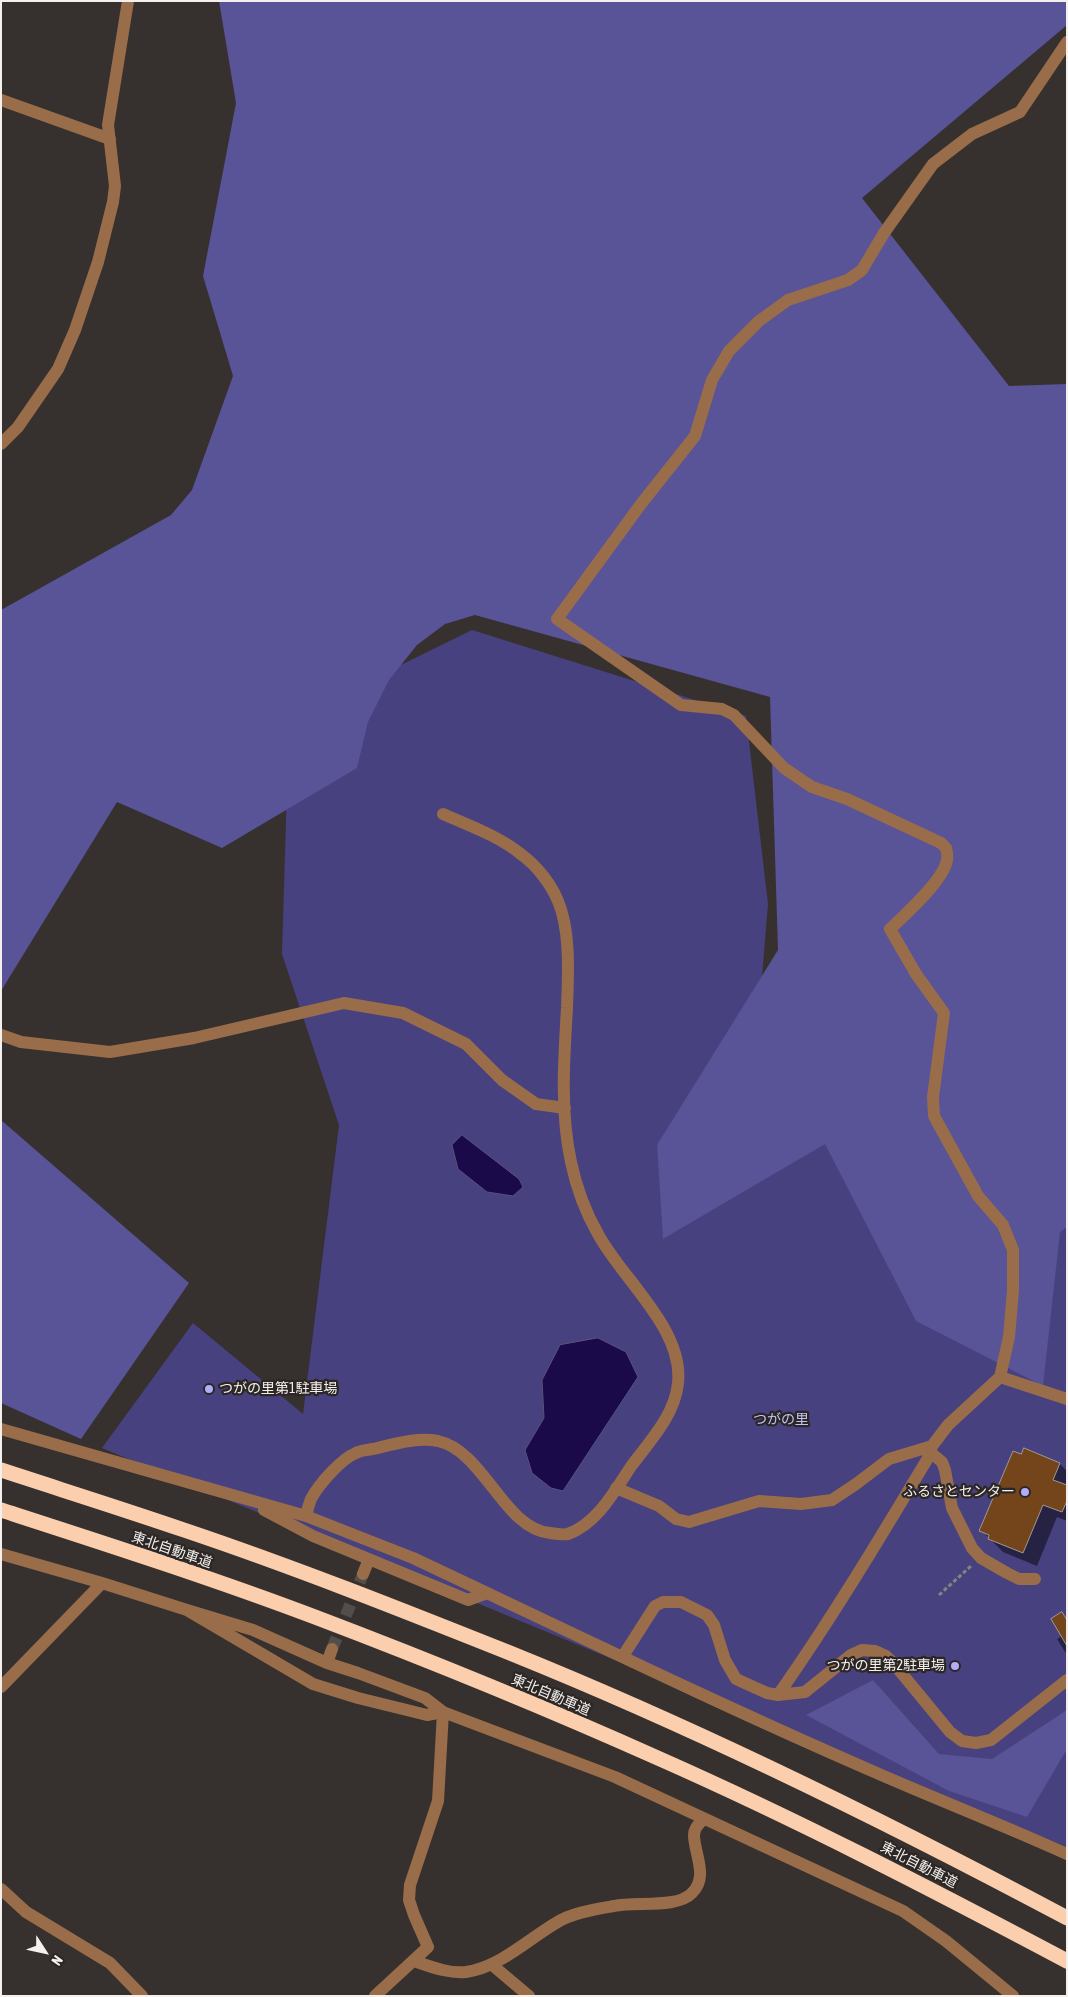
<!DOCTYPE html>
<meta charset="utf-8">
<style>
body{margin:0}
#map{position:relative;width:1068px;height:1997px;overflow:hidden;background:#36312e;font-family:"Asap Condensed",sans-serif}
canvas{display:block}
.frame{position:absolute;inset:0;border:2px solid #f3f0ee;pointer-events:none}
.north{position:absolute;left:20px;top:1927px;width:50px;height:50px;-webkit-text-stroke:4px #2c2724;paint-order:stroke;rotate:125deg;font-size:14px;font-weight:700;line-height:20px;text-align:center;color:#f3f0ee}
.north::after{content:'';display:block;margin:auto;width:18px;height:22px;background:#f3f0ee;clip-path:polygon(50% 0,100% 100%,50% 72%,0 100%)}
</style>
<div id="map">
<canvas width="1068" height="1997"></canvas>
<div class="frame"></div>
<div class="north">N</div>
</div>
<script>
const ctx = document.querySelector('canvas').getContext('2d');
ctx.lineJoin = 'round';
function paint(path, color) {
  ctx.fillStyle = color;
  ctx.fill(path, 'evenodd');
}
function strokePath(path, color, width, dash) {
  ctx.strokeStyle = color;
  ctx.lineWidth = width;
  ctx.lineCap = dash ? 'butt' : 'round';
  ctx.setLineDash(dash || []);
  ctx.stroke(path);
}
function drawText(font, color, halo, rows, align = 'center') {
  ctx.font = font + ' "Asap Condensed","Noto Sans JP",sans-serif';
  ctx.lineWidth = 4.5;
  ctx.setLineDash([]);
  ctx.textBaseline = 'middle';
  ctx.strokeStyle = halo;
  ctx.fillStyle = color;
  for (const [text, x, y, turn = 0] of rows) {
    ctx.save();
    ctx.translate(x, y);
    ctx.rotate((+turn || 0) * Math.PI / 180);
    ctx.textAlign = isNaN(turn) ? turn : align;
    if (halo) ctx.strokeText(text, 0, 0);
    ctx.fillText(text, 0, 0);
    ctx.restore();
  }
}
paint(new Path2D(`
 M472,630l274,86 22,188 -19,231 318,29v683l-965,-399 91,-125 110,91 36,-289 -57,-171 7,-234z`), '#47417f');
paint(new Path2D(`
 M219,1h848v24l-205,173 147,188 58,-2v843l-7,5 -17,154 -127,-65 -91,-177 -162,95 -6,-94 121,-195 -8,-253 -295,-82 -30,9 -28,21 -28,35 -21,42 -11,46 -135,80 -105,-46 -116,189v-381l170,-95 21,-25 41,-114 -30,-100 33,-173z
 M1,1120l188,163 -108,156 -80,-36z
 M873,1680l66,74 53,5 75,-49v39l-40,68 -78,-26 -143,-76z`), '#595397');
const water = new Path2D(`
 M462,1135l57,44 4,8 -10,9 -26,-4 -29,-23 -6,-24z
 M598,1338l28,14 12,25 -75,114 -12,-3 -19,-15 -7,-23 19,-32 -2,-38 18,-35z`);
paint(water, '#1a0a49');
strokePath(water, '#5b4f7a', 1);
paint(new Path2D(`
 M1024,1450l36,14 7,7v50l-10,-4 -20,49 -34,-14 -22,-22z
 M1062,1614l5,4v37l-10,-16 5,-3z`), '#0007');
const building = new Path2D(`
 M1024,1448l36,15 -7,17 14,5v16l-5,11 -19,-7 -20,48 -35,-14 1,-4 -10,-4 34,-80 8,3z
 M1062,1612l5,8v26l-16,-27z`);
paint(building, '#74441a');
strokePath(building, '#9f9994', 1);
strokePath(new Path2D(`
 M332,1649l31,-75`), '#524e4b', 12, [12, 6]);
strokePath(new Path2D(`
 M939,1595l32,-29`), '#878280', 3, [4, 2.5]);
strokePath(new Path2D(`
 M1,100l109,39
 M1,444l17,-17 40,-58 17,-39 23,-68 15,-60 2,-16 -7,-61 20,-124
 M1,1035l20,7 89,10 84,-14 150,-35 59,10 63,31 36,36 34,24 29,4
 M1000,1377l67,22
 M1,1429l305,87 107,42c155,73 309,148 466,216 62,27 126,52 188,80
 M930,1452l12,10 3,8 7,38 20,40 9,10 26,15 12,6h16
 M616,1488l43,18 17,13 13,3 70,-21 42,3 31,-4 24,-16 33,-25 43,-13 16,-21 52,-48 9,-40 4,-46v-41l-10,-25 -25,-29 -44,-80 -1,-19 11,-84 -28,-39 -26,-45c15,-14 54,-49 57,-69 1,-4 0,-8 -1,-12l-5,-5 -94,-44 -35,-12 -28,-19 -50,-53 -12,-6 -41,-4 -124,-86 84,-115 54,-68 17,-56 17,-29 30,-30 29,-21 60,-20 14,-10 22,-37 49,-69 39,-30 48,-22 47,-70
 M264,1510l49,26 155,64 19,-7
 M306,1516c1,-5 3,-12 5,-17 8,-15 30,-40 45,-46 5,-3 12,-3 17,-4 21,-5 44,-12 65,-8 46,10 66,88 112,92 6,1 13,2 18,1 30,-11 47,-44 64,-69 18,-24 43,-50 46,-82 6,-54 -56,-104 -80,-149 -12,-21 -22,-48 -27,-72 -11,-50 -7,-104 -4,-154 1,-33 4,-76 -9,-107 -7,-17 -21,-35 -36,-46 -23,-19 -52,-29 -79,-41
 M1,1554l101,29 85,27 126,74 45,14 69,17 16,-3
 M363,1574l6,-15
 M187,1610l66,20 74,33 31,10 67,25 18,14 172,65 288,134 43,30 67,55
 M623,1656l32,-50 8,-4h18l26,13 7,10 11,35 11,19 31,14 11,2 27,-3 46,-37 11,-5 13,1 11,5 8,8 56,68 12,9 14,2 15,-3 76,-60
 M327,1663l5,-14
 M1,1687l101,-104
 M778,1695c54,-77 102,-157 150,-237l4,-12
 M1,1889l25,23 84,51 32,33
 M414,1961c15,5 35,13 52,11 34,-5 61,-32 90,-49 15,-10 41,-14 58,-17 21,-5 63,3 78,-13 17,-16 2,-40 2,-58 0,-7 5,-12 10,-16
 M491,1964l38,32
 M375,1996l53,-49 -14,-32 -5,-15 1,-15 28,-84 5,-89`), '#9a6d4a', 12);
strokePath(new Path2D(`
 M1,1470c61,20 122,39 183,60 110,37 218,80 326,123 191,77 375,168 557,265
 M1,1510c105,34 211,68 314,107 116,44 231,91 345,142 138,61 273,131 407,202`), '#fbcead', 15);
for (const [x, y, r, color] of [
 [209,1389,5,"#b1adfa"],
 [1025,1492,5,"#b1adfa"],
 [955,1666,5,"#b1adfa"]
]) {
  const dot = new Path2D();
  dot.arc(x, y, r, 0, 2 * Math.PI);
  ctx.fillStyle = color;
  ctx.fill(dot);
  strokePath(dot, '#2c2724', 2);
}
drawText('14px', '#f3f0ee', '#2c2724', [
 ["つがの里第1駐車場",219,1389,"left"],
 ["ふるさとセンター",1015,1492],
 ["つがの里第2駐車場",945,1666]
], 'right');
drawText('14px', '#c2c0fb', '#2c2724', [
 ["つがの里",781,1420]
]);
drawText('14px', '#f3f0ee', '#2c2724', [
 ["東北自動車道",172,1550,19],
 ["東北自動車道",551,1695,23],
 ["東北自動車道",919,1865,27]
]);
</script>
